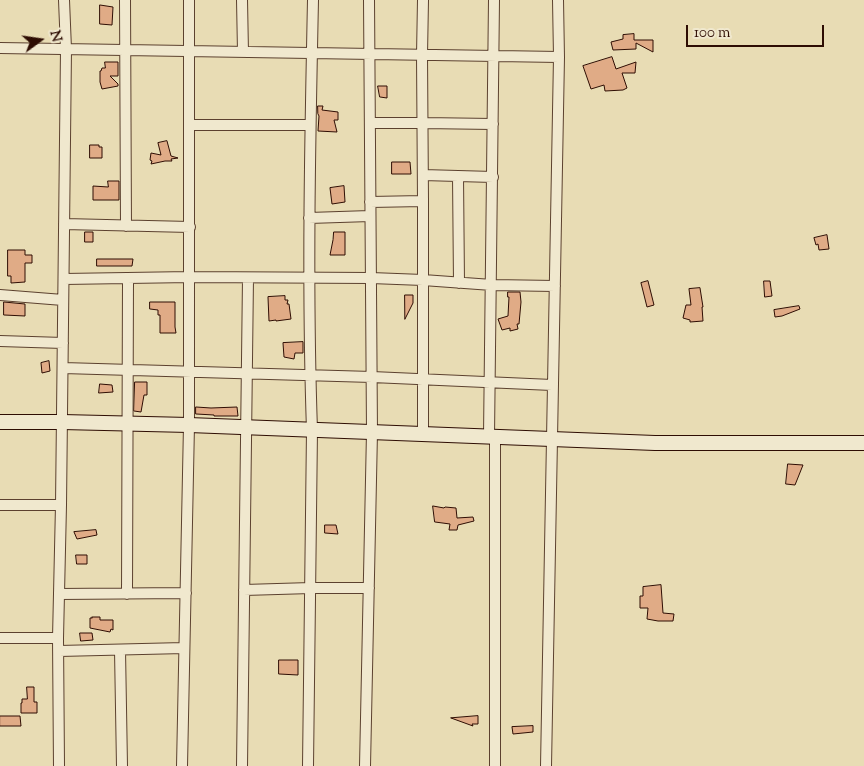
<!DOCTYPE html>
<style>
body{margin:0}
#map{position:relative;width:864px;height:766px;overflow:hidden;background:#e8dcb4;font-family:"Sorts Mill Goudy",serif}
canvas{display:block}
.north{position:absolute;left:15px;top:15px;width:50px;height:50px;-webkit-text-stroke:4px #f0e8ce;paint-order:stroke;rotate:76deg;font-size:14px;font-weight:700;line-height:20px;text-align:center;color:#2e0d03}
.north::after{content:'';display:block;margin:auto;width:18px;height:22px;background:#2e0d03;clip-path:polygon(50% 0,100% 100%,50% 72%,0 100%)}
.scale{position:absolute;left:686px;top:25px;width:138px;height:22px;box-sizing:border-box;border:2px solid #2e0d03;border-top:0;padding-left:6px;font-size:15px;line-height:18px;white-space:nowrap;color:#2e0d03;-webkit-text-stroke:4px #f0e8ce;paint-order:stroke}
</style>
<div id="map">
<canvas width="864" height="766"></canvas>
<div class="north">N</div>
<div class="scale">100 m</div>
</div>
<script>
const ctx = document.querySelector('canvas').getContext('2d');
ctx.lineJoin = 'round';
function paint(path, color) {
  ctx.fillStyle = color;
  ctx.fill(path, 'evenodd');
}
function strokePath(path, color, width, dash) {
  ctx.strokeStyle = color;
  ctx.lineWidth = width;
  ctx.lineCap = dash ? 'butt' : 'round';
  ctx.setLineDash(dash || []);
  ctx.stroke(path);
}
const building = new Path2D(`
 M100,5l13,2 -1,18 -12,-1z
 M634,34v6h19v12l-17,-9v6l-23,1 -2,-8 12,-3v-4z
 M612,57l4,12 20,-7 -1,11h-13l5,15 -4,2 -18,1 -1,-6 -13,4 -8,-23z
 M105,62h13v14h-8l8,8v2l-16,3 -2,-7v-11h1l1,-3h3z
 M378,86h9v12l-7,-1z
 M318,106h5l-1,4 16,2v8h-4l3,12 -19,-1 1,-15 -1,-2z
 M167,141l4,15 7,2 -7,1 1,2h-7l-14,3 1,-3 -2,-1 1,-7 10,2 -3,-12z
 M90,145h9v2h3v11h-12z
 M392,162h18l1,12h-19z
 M108,181h11v19h-26v-14l15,1z
 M344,186l1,16 -13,2 -2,-16z
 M85,232h8v10h-8z
 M334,232h11v23h-15l3,-15z
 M827,235l2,14 -10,1 -1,-6 -2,1 -2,-7z
 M8,250h17v5h7v8h-7v19l-14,1v-7h-3z
 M97,259h36l-1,7h-35z
 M648,281l6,24 -7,2 -6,-24z
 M764,281h6l2,15 -7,1z
 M700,288l3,19h-1l1,14 -13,1v-2l-7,-2 3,-13h5l-2,-16z
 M508,292h12l1,10 -2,22h-2l1,5 -8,2v-3l-8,2 -4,-11 10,-3 1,-19h-1z
 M405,295h8v8l-8,16z
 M285,296v4h3l-1,4h2l2,15 -15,2v-1l-7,1 -1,-24z
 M4,302l21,2v12l-21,-1z
 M150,302h25v25l1,6h-16v-18h-2v-5l-8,-1z
 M799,306l1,3 -18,7 -7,1 -1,-7z
 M303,342v11h-8l-1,6 -10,-2 -1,-14z
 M49,361l1,10 -8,2 -1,-10z
 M135,382h12v13h-3l-3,17 -7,-1z
 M100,384l12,1 1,7 -14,1z
 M196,407l15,1 26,-1 1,9h-24v-1l-18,-1z
 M788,464l15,1 -8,20 -9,-1z
 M433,506l11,2 1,-1 11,1 1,10 16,-1 1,4 -16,4 -1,5h-8l1,-6 -15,-2z
 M325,525h11l2,9 -13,-1z
 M96,530l1,5 -20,4 -3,-7z
 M76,555h11v9h-10z
 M661,585l2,28 11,1 -1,7h-15l-11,-2 1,-11h-8v-12h3v-9z
 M92,617h8v3h13v10l-2,-1 -1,3 -20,-4v-10h2z
 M80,633h12l1,7 -12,1z
 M279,660h19v15l-19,-1z
 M27,687h7v15h3v11h-16v-10h1v-4h5z
 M0,716h20l1,10h-21z
 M478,716v8h-6l1,2 -22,-8z
 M533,726v6l-20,2 -1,-7z`);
paint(building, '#e0ab86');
strokePath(building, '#2e0d03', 1);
const street = new Path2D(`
 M125,0l1,226
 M242,0l1,52
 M423,0l-1,55 1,146v233
 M0,48l559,9
 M370,123h53l70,1
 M190,125h120
 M423,175l70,2
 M458,176l1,107
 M370,202l53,-1
 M309,218l61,-2
 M64,224l126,3
 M64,279l126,-2 181,1 52,2 69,5 63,1
 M0,295l63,5
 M0,341l63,2
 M63,368l309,9 180,8
 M489,436l5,-436
 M0,505h61
 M244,590l67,-2h58
 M59,594l127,-1
 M127,594l1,-315
 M0,638h58
 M120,650l2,116
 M59,651l125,-3
 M59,766l-1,-128 3,-133 5,-456 -2,-49
 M182,766l7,-341v-425
 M242,766l6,-488
 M308,766l4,-336c-5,-144 -2,-287 1,-430
 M365,766l7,-334 -3,-432
 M495,766v-330
 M546,766l13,-709 -1,-57`);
const secondary = new Path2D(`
 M0,422h62l127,3 466,18h209`);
strokePath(street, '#5c412f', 12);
strokePath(secondary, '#2e0d03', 16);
strokePath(street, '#f0e8ce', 10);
strokePath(secondary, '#f0e8ce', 14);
</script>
